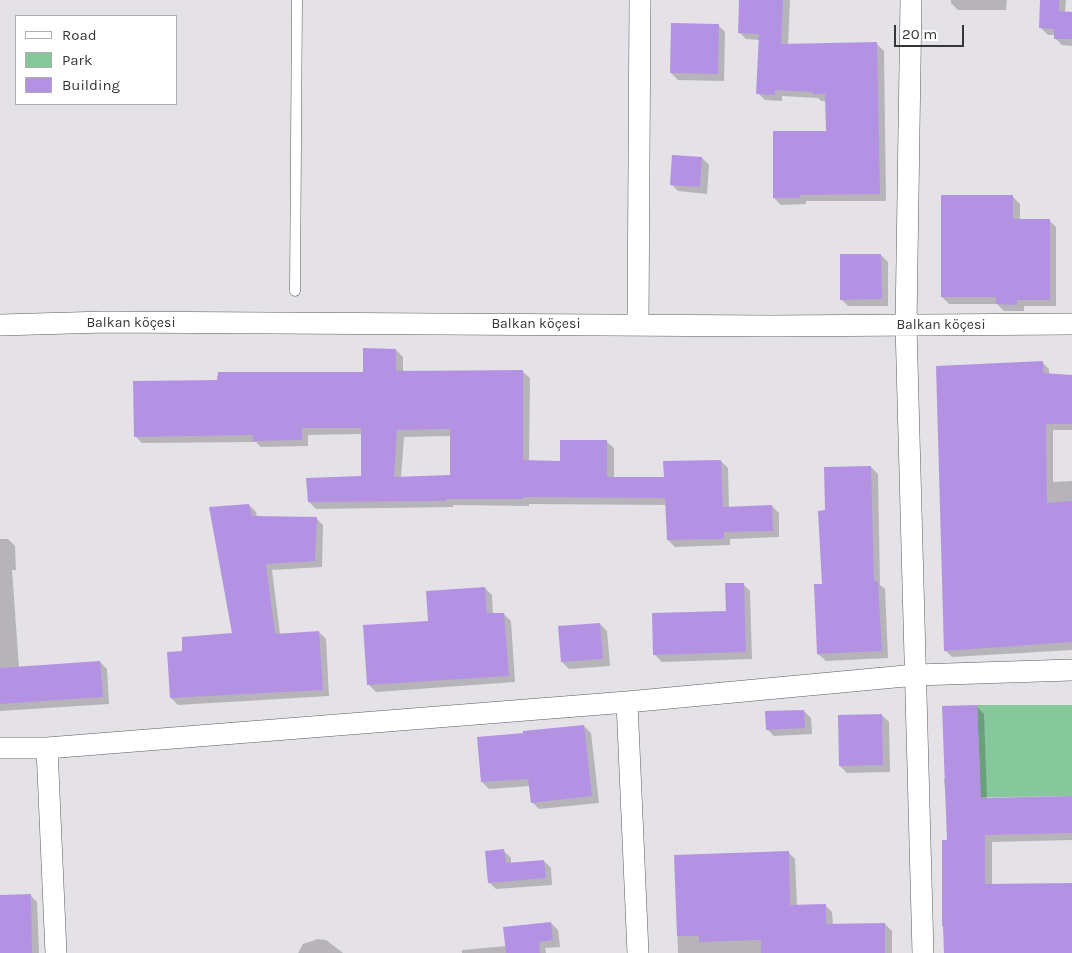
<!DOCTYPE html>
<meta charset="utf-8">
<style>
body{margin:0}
#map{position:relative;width:1072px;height:953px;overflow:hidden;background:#e4e2e7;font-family:Karla,sans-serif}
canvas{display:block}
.legend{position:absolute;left:15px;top:15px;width:162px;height:90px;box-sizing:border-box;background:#fff;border:1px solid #afaeaf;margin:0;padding:6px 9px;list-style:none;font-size:15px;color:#363537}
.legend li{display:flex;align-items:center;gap:10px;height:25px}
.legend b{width:25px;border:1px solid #afaeaf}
.scale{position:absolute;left:894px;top:25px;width:70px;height:22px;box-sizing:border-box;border:2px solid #363537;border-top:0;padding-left:6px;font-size:15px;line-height:18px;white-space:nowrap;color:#363537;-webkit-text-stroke:4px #fff;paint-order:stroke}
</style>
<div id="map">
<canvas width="1072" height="953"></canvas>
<ul class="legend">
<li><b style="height:6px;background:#fff"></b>Road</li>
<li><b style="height:14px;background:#86c79b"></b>Park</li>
<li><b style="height:14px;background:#b492e3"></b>Building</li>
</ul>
<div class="scale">20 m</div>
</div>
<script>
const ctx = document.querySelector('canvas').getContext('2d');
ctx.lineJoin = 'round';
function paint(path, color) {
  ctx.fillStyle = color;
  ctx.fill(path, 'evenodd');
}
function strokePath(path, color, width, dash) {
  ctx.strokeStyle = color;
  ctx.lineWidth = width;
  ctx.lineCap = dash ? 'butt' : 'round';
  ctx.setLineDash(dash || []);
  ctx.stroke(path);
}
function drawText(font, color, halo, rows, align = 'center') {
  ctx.font = font + ' Karla,sans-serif';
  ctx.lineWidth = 4.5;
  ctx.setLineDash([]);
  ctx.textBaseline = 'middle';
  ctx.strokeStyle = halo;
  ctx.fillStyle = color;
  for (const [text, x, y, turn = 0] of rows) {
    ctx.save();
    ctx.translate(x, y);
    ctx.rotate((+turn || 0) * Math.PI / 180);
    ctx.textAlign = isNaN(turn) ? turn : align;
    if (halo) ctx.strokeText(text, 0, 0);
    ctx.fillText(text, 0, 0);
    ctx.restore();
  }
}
paint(new Path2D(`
 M977,705h95v91l-126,2 -2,-19 36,-2z`), '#86c79b');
paint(new Path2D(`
 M741,0h49l-2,45 89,-1 7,7 2,150h-80v3l-25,1 -7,-7 53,-66 -1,-31h-5l-3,-3 -36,-2v5l-17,-1 -7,-7 2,-53 -14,-1 -7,-7z
 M951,0h56l-1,10h-48l-7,-7z
 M1041,0h25l-1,13h7v33l-10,-1 -7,-7v-3h-7l-7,-7z
 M718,25l7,7 -1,49 -46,-1 -7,-7z
 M702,158l7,7 -2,29 -29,-3 -7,-7z
 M1013,197l7,7v16h29l7,7v79h-32v5h-20l-7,-7h-48l-7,-7z
 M881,255l7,7v44h-40l-7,-7z
 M396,350l7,7v15l119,-1 8,7 -1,84h32l45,-21 8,7v30h51l56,-17 7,7 1,40 43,-2 7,7v24l-49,2v6l-55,2 -7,-7 -1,-35 -138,-1v2l-76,-1v2l-137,2 -7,-7 54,-24 -1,-44 -54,1v11l-47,1 -5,-5 -114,1 -7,-7 84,-54 145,-9zM451,436v40l-50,2 3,-41z
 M1042,362l7,7v6l23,1v54h-19v52l19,-1v169l-120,7 -7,-7z
 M871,467l7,7 2,111 5,4 3,69 -62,3 -8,-7 8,-142z
 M249,505l7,7 1,5 59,1 7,7 -1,42 -50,3 8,64 39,-2 7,7 3,57 -151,9 -7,-7 13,-46 50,-18z
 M0,539h8l7,7 1,24h-4l7,98 81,-6 7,7 2,35 -109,7z
 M743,584l7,7 2,68 -90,3 -7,-7 72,-43z
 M485,588l7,7 1,19h11l7,7 4,61 -139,10 -7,-7 60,-63z
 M600,624l7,7 3,35 -41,3 -7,-7z
 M976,706l8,8 3,85 85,-2v43l-80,2v43h80v68h-127l4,-111z
 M804,711l7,7 1,16 -38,2 -7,-7z
 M882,715l7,7 1,50 -43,1 -7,-7z
 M584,726l7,7 8,70 -60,6 -7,-7 -2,-16 -41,3 -7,-7z
 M504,851l7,7v6l33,-3 7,7 1,17 -56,4 -7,-7z
 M788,852l7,7 2,47 28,-1 7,7 1,13 52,-1 7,7v22h-214l-3,-97z
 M30,895l7,7 2,51h-39v-28z
 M551,923l7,7 2,17 -15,1 1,5h-84v-3l44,-4z
 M318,939l8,1 17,13h-45l5,-9z`), '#0003');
paint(new Path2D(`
 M739,0h44l-2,44 96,-2 3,152 -80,1v3h-27v-67h53l-1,-37h-12v-2l-38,-2v5l-19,-1 3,-60 -21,-1z
 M1040,0h19v11l13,1v27h-18v-10l-15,-1z
 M671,23l48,1 -1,50 -48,-1z
 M672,155l30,2 -2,30 -30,-2z
 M941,195h72v24h37v81h-33v5l-21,-1v-7h-55z
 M840,254h41l1,45 -42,1z
 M363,348l33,1v22l127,-1v90l37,1v-21h47v37h57l-1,-16 58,-1 2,47 49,-2 1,26 -49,1v7l-57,1 -2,-42 -142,-1v2h-77v2l-138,1 -2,-24 55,-2v-48h-59v12l-49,1v-6l-119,2 -1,-56 84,-1 1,-8h145zM450,429v46l-56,2 3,-47z
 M1043,361v12l29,2v49h-26l1,79 25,-2v141l-128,9 -8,-285z
 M871,466l3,115h4l4,70 -65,3 -3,-70h8l-4,-73 7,-1 -1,-43z
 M249,504l3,12 65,1 -2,44 -49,3 9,70 44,-3 4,59 -153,8 -3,-46 15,-1v-14l50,-4 -23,-126z
 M725,583h19l2,69 -93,3 -1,-42 74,-2z
 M485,587l2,26h17l5,63 -142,9 -4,-60 65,-4 -2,-30z
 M600,623l3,36 -42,3 -3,-36z
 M100,661l3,36 -103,7v-36z
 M977,705l4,93 91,-2v37l-87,2v49l87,-1v70h-128l-1,-27h-1v-86h5l-5,-134z
 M804,710l1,18 -39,2 -1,-19z
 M882,714l1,51 -44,1 -1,-51z
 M584,725l8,71 -61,7 -3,-24 -47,3 -4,-45 46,-4v-2z
 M504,849l2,14 38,-3 2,18 -58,5 -3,-32z
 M789,851l1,54 36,-1v20l59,-1v30h-124v-13l-62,2v-6h-22l-3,-81z
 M31,894l1,59h-32v-58z
 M551,922l2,18 -14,2 1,11h-34l-3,-26z`), '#b492e3');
const lane = new Path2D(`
 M295,291l2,-291`);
const street = new Path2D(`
 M911,0l-5,325 17,628
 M0,325l105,-3 666,4 301,-2
 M638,325l2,-325
 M627,702l11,251
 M0,748h47l580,-46 289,-27 156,-5
 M47,748l9,205`);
strokePath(lane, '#5b5a5e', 11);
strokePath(street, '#5b5a5e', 22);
strokePath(lane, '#fff', 10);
strokePath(street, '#fff', 21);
drawText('14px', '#363537', '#fff', [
 ["Balkan köçesi",131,323],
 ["Balkan köçesi",536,324],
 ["Balkan köçesi",941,325]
]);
</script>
